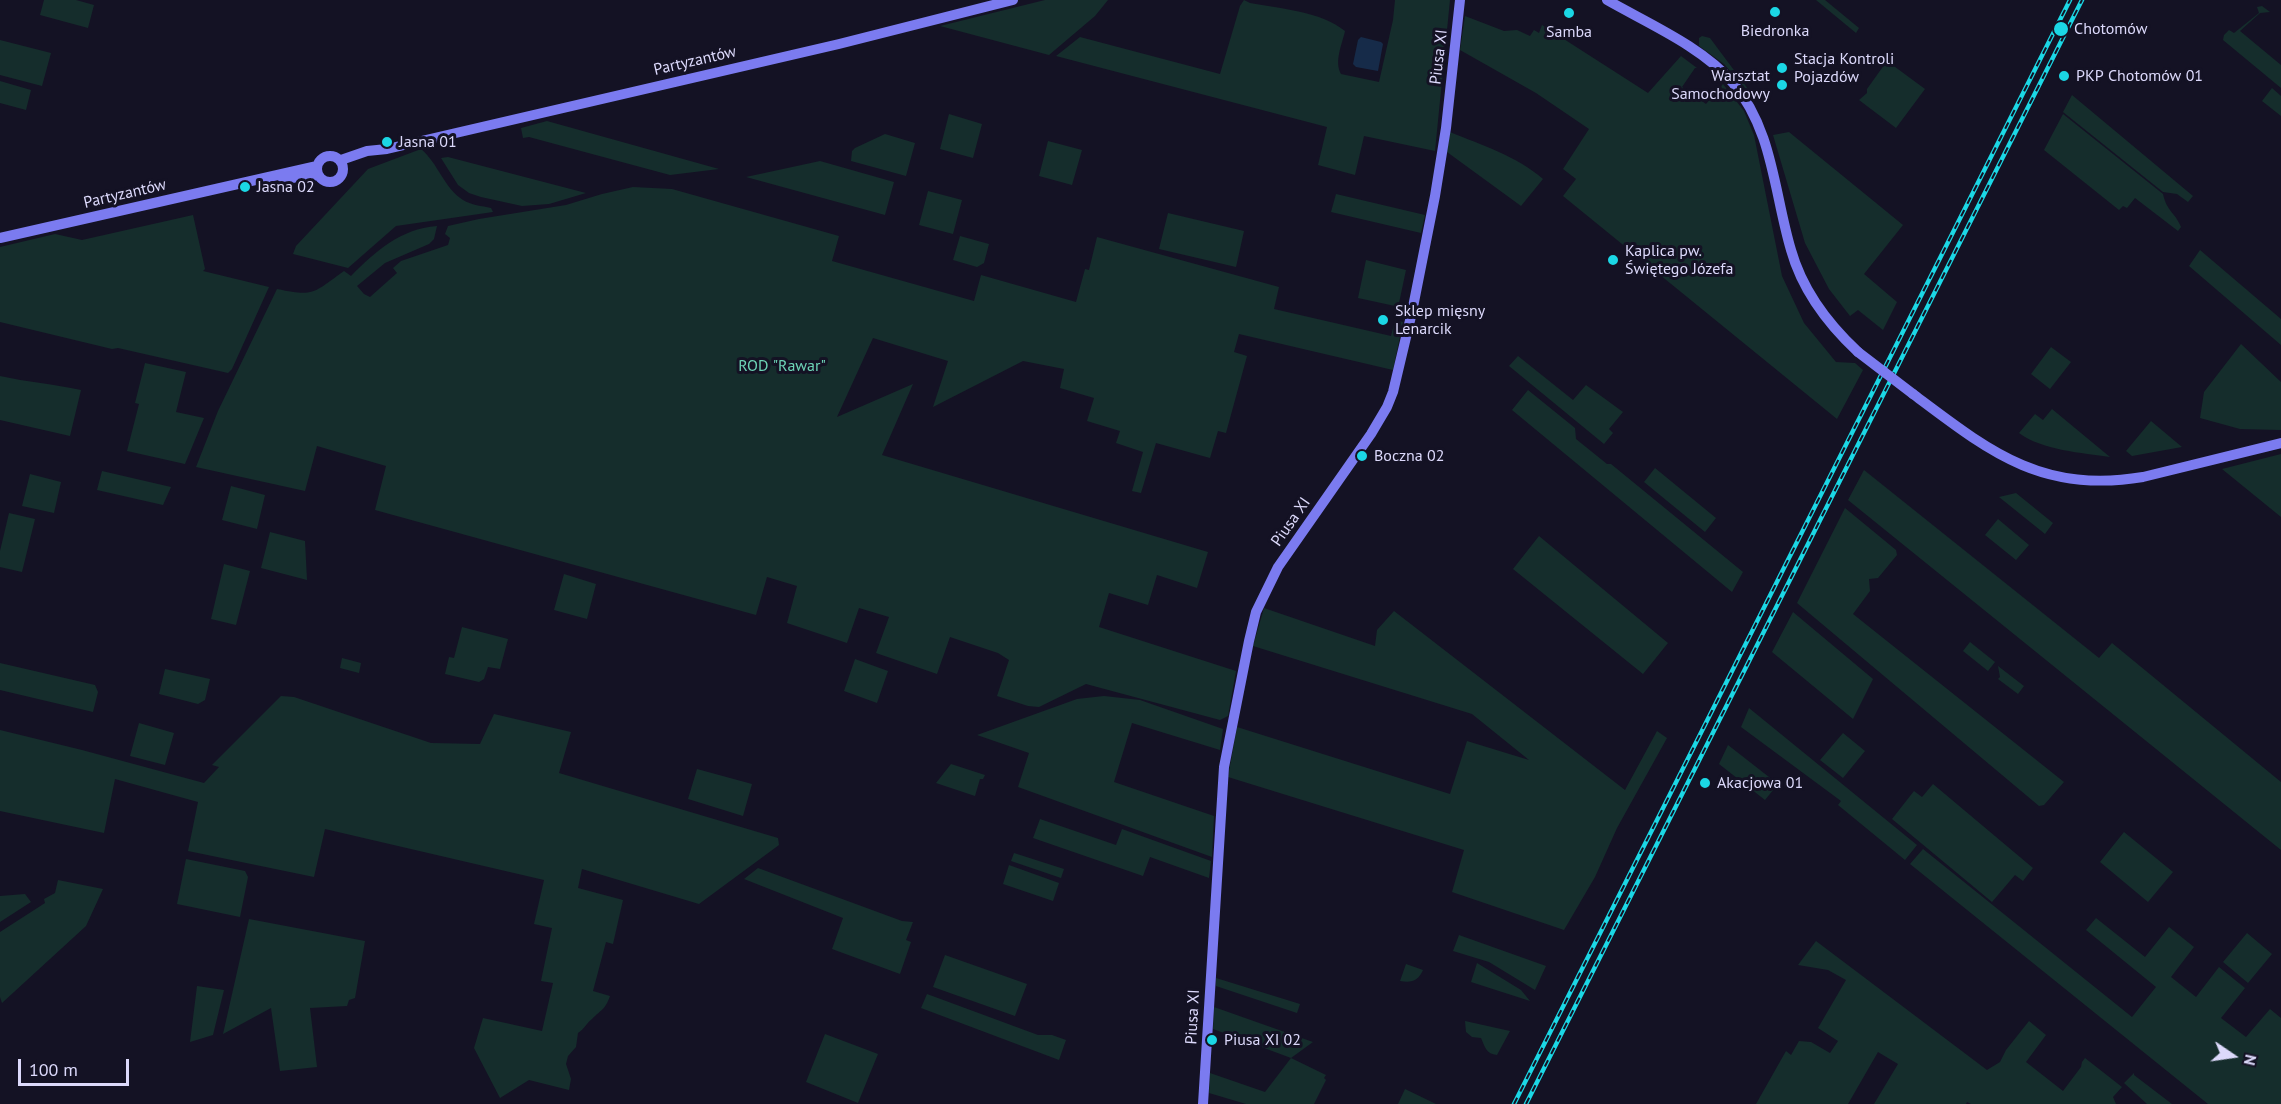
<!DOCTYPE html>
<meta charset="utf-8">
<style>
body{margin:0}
#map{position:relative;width:2281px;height:1104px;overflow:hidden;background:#141224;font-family:"PT Sans",sans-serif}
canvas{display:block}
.north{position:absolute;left:2203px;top:1026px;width:60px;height:60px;-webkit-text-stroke:4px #141224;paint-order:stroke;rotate:103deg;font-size:16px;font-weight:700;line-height:24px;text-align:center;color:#dcd9fb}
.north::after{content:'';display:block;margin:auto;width:21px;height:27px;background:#dcd9fb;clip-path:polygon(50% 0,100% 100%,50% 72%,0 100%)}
.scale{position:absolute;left:18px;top:1059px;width:111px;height:27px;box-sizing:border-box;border:3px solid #dcd9fb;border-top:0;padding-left:8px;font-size:18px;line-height:21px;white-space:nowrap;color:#dcd9fb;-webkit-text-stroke:4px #141224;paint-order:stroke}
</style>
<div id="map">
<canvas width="2281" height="1104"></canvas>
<div class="north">N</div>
<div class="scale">100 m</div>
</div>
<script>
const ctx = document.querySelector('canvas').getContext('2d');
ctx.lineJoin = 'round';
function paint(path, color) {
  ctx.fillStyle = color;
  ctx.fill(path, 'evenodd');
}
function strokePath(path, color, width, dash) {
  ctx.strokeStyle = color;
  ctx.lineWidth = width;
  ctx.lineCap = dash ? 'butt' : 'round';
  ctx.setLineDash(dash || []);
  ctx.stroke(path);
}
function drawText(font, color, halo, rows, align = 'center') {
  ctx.font = font + ' "PT Sans",sans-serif';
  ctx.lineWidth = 6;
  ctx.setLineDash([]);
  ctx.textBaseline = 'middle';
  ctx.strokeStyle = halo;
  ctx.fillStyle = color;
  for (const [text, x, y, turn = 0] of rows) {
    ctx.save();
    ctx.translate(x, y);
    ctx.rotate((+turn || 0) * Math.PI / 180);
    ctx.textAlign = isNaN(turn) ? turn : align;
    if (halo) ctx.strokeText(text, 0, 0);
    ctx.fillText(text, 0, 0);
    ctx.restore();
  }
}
paint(new Path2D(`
 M44,0h32l18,5 -6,23 -48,-13z
 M1045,0h63l-13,16 -46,39 -109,-29z
 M1244,0l6,3c31,6 70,8 95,28 -3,14 -11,30 -4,43l38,8 14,-62 2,-20h55l-15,151 -71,-15 -9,39 -37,-10 9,-38 -271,-71 24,-19 140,37 20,-68z
 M1816,0h9l34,28 -3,5z
 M2262,6l8,6 -10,1 -20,18 41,34v23l-58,-48 1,-5 5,-5 5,3 25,-20 -2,-6z
 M1465,16l39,15 13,-1 13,6 4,-6 5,3 3,-8 106,68 33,-37 16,12h-2l-13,19 24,17 17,-20 21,27 10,24 28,141 22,47 32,39 19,1 8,7 -26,49 -274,-223 13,-17 -13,-10 26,-40 -53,-36 -76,-43z
 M1702,36l8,2 41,55 9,9 -8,-6 -28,-32 -25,-18v-8z
 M0,40l51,13 -9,33 -42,-11z
 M1887,61l38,28 -29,39 -37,-28 8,-7v-4z
 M0,81l31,9 -5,20 -26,-7z
 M2272,88l9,8v20l-19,-15z
 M2072,95l121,101 -5,6 -11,-8 -14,-2 -100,-80z
 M949,114l33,10 -9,34 -33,-9z
 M2063,114l100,80c4,18 12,18 18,33l-3,4 -43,-33 -8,10 -4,-2 -4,4 -75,-60z
 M547,121l172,48 -49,6 -141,-38 -6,1 -2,-10z
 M1450,132c31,13 67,24 93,47l-22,27 -74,-54z
 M1789,132l114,93 -39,49 33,28 -14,28 -25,-20 -8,6 -21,-27 -24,-46 -32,-108z
 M885,134l30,9 -9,33 -55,-15 1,-10 3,-3z
 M1048,141l34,9 -10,35 -33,-9z
 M421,149c17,14 23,39 42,51 8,5 19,6 28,8l2,4 -97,14 -48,42 -55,-14 3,-8 72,-77z
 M448,157l138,36 -37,11 -27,2 -41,-9 -12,-4 -11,-8 -17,-27z
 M820,161l74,21 -9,33 -139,-38z
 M633,187l39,2 167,47 -7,25 142,40 7,-26 95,27 9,-33 4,1 8,-33 182,50 -5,22 117,27 4,-16 8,2 -10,48 -154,-36 -5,18 13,4 -21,77 -8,-2 -8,27 -54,-15 -15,50 -9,-2 11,-39 -27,-9 4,-12 -33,-10 7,-23 -34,-10 4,-19 -41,-8 -90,46 15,-46 -75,-23 -36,79 76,-33 -31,71 326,97 -11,36 -40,-13 -9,30 -39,-12 -10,34 137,44 -8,45 -8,4 -134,-36 -47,23 -11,-1 -31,-10 12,-36 -11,-7 -48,-16 -13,37 -61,-21 13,-36 -30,-9 -12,35 -60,-20 10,-37 -30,-9 -11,38 -381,-105 11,-44 -69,-20 -12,45 -109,-24 22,-56 59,-122c38,8 36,4 67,-18l7,5c25,-25 49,-47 86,-50l-3,13 -5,5 -44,19 -28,23 7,8 6,3 27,-24 -4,-5 8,-7 47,-16 2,-7 -5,-4 3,-8 31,-7 87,-14 36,-11z
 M928,191l34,9 -9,34 -34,-9z
 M1336,194l89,21 -4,18 -90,-21z
 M1168,213l76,18 -8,36 -77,-18z
 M193,215l12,54 -2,2 66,16 -37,82 -4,4 -110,-25 -6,1 -112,-27v-75l55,-13 27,6z
 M960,236l29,8 -5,19 -7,4 -24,-7z
 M2200,250l81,69v26l-92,-79z
 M1366,260l40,10 -7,33 -4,3 -37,-8z
 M2241,344l40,38v48l-41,-1 -40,-11 4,-26z
 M2051,347l20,15 -21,27 -19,-15z
 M1518,356l55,44 13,-15 37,27 -14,17 4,4 -9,11 -95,-78z
 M145,363l41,9 -10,40 28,6 -19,46 -58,-13 12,-47 -4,-1z
 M0,376c27,6 54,8 81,14l-11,46 -70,-16z
 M1528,390l47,38 1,11 31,25h4l132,108 -11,20 -220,-182z
 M2052,409l58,48c-27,-4 -69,-7 -91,-24l16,-19 8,6z
 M2151,421l31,26 -50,9 -6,-5z
 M2281,454v63l-59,-48z
 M1655,468l61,50 -11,14 -61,-50z
 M1864,470l235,188 13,-15 169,139v68l-433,-350z
 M102,471l69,16 -8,18 -66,-15z
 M30,474l31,8 -7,31 -32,-7z
 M231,486l34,9 -8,34 -35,-9z
 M2016,493l37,30 -8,11 -46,-37z
 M1845,508l51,42 1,5 -19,23 -9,1 1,12 -17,23 211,168 -20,23 -5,1 -242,-203z
 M9,513l26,6 -13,53 -22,-5v-16z
 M1998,519l31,26 -13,15 -31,-25z
 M270,532l35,9 2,39 -46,-12z
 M1539,536l129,107 -25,31 -130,-105z
 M224,564l26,7 -14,54 -25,-6z
 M564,574l32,10 -9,35 -33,-9z
 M1264,608l111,38 2,-16 17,-19 231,179 32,-59 10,7 -50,90 -22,49 -31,53 -112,-38 12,-42 -236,-73 9,-50 213,67 17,-53 62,19 -57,-46 -219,-68z
 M1793,612l80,67 -20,40 -81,-67z
 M462,627l46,12 -8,30 -12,-2 -4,12 -5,3 -34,-8 4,-17 5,1z
 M1970,642l25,20 -7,9 -25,-20z
 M342,658l19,5 -2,10 -19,-5z
 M855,659l33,12 -11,32 -33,-12z
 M0,663l95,22 3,7 -5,20 -93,-22z
 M1998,666l26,20 -6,8 -20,-15 2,-2z
 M165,669l45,10 -5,21 -7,4 -39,-10z
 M281,696l13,1 137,46 49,1 14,-30 77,18 -12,41 219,65 1,7 -80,59 -117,-35 -4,19 45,12 -10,44 -7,-2 -13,49 17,5c-5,14 -8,13 -18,23 -6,5 -7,9 -14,14l-2,14 -8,9 -2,8 5,15 -2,11 -40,-10 -29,18 -26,-50 9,-30 59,13 11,-48 -12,-2 11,-53 -18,-4 10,-44 -219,-51 -11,48 -126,-26 10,-49 -83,-23 -11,54 -104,-22v-81l82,20 122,33 15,-16 -7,-2z
 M1104,696l36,4 83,29 -3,21 -88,-27 -18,59 100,34 -2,41 -194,-70 11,-34 -52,-18 100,-36z
 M1749,708l168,137 -12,15 -67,-55 3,-4 -100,-74z
 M139,723l35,10 -9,32 -35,-9z
 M1843,733l22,18 -22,27 -23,-18z
 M1728,745l50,39 -13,16 -46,-36z
 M951,764l34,11 -2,4h-3l-5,17 -39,-13z
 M697,769l55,15 -9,32 -55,-17z
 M1933,784l100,84 -10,13 -8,-6 -23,27 -100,-83 22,-28 8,6z
 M1040,819l76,26 6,-16 89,32 -2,17 -59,-21 -7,19 -110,-38z
 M2124,832l49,40 -25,30 -48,-40z
 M1923,849l209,168 24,-30 -70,-57 10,-12 49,39 24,-30 25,20 -23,30 25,20 23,-30 26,21 -24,30 25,19 24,-28 11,9v86h-73l-298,-240z
 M1014,853l50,16 -3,9 -50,-17z
 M186,859l59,12 3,6 -8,40 -63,-13z
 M1009,865l50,18 -6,18 -50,-17z
 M758,868l144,53 11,1 -7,18 5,2 -11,32 -68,-25 11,-31 -99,-39z
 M58,880l45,9 -17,37 -84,77 -2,-6v-65l45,-29 -1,-4 11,-6z
 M25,894l6,8 -31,20v-26z
 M249,919l116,22 -10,57 -6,2 -2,6 -37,2 7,59 -37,4 -9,-63 -48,26z
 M2247,933l25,21 -24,29 -25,-21z
 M1459,935l87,31 -11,24 -46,-28 -36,-11z
 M1816,941l171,129 13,-8 6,-12 23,-29 17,14 -20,27 37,29 18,-24 1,-5 3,-4 37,29 -9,10 3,7h-145l-4,-2 -1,2h-92l24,-40 -20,-12 -30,52h-92l30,-53 5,4 8,-14 12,1 19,11 8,-12 -20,-13 28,-48 -18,-10 -30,-5z
 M945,955l82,29 -12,32 -82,-29z
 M1477,963l44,27 9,11 -59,-19z
 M1406,964l17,6c-5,11 -11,13 -23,11z
 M1216,978l84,26 -3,9 -81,-27z
 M197,986l27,4 -11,45 -23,7z
 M927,994l111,41h14l14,5 -7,20 -138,-52z
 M1214,1007l99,35 -22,16 35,17 -2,3 2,2 -12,24h-68l-37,-11 1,-20 55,19 26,-34 -78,-29z
 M1465,1021l45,10 -13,24c-11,-1 -12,-8 -16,-17l-9,-1 -6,-5z
 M825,1034l53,20 -20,49 -52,-21z
 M2134,1073v2l38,29h-25l-23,-21z
 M1405,1089l31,15h-38z`), '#152d2c');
paint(new Path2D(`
 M1361,37l20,5 2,2 -5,27 -22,-4 -3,-3 5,-24z`), '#162b49');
strokePath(new Path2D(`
 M1607,0c40,23 96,47 126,83 40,47 41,110 58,167 11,39 37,74 67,102
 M317 169a13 13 0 1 1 26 0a13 13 0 1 1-26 0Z
 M341,160l26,-9 20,-2 452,-105 174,-44
 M283,179l35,-4
 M0,238l317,-72
 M1913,394c76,57 128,100 230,83l138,-34
 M1203,1104l21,-337 25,-126 7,-29 22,-45 93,-133 16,-27 6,-15 19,-80 23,-116 11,-68 14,-128`), '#7b7bf0', 10);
const rail = new Path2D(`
 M1514,1104l556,-1104
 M1526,1104l556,-1104`);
strokePath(rail, '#1bd7e5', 4.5);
strokePath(rail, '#141224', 2, [7]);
strokePath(new Path2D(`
 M1858,352l55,42`), '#7b7bf0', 10);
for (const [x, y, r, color] of [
 [1775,12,6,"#1bd7e5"],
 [1569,13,6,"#1bd7e5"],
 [2061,29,8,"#1bd7e5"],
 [1782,68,6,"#1bd7e5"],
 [2064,76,6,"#1bd7e5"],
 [1782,85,6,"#1bd7e5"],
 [387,142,6,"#1bd7e5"],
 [245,187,6,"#1bd7e5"],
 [1613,260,6,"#1bd7e5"],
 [1383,320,6,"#1bd7e5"],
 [1362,456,6,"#1bd7e5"],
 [1705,783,6,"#1bd7e5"],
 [1212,1040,6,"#1bd7e5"]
]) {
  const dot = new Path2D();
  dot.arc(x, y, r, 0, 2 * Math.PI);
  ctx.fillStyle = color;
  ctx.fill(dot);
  strokePath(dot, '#141224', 2);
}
drawText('16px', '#dcd9fb', '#141224', [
 ["Chotomów",2074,29],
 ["Biedronka",1775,31,"center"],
 ["Samba",1569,32,"center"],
 ["Stacja Kontroli",1794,59],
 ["Pojazdów",1794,77],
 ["Warsztat",1770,76,"right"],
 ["Samochodowy",1770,94,"right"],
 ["PKP Chotomów 01",2076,76],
 ["Jasna 01",399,142],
 ["Jasna 02",257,187],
 ["Kaplica pw.",1625,251],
 ["Świętego Józefa",1625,269],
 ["Sklep mięsny",1395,311],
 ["Lenarcik",1395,329],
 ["Boczna 02",1374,456],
 ["Akacjowa 01",1717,783],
 ["Piusa XI 02",1224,1040]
], 'left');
drawText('16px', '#dcd9fb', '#141224', [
 ["Piusa XI",1439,57,-83],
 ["Partyzantów",695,61,-13],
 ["Partyzantów",125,194,-13],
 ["Piusa XI",1291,522,-55],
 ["Piusa XI",1193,1017,-87]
]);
drawText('16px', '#6dd3b6', '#141224', [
 ["ROD \"Rawar\"",782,366]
]);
</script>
